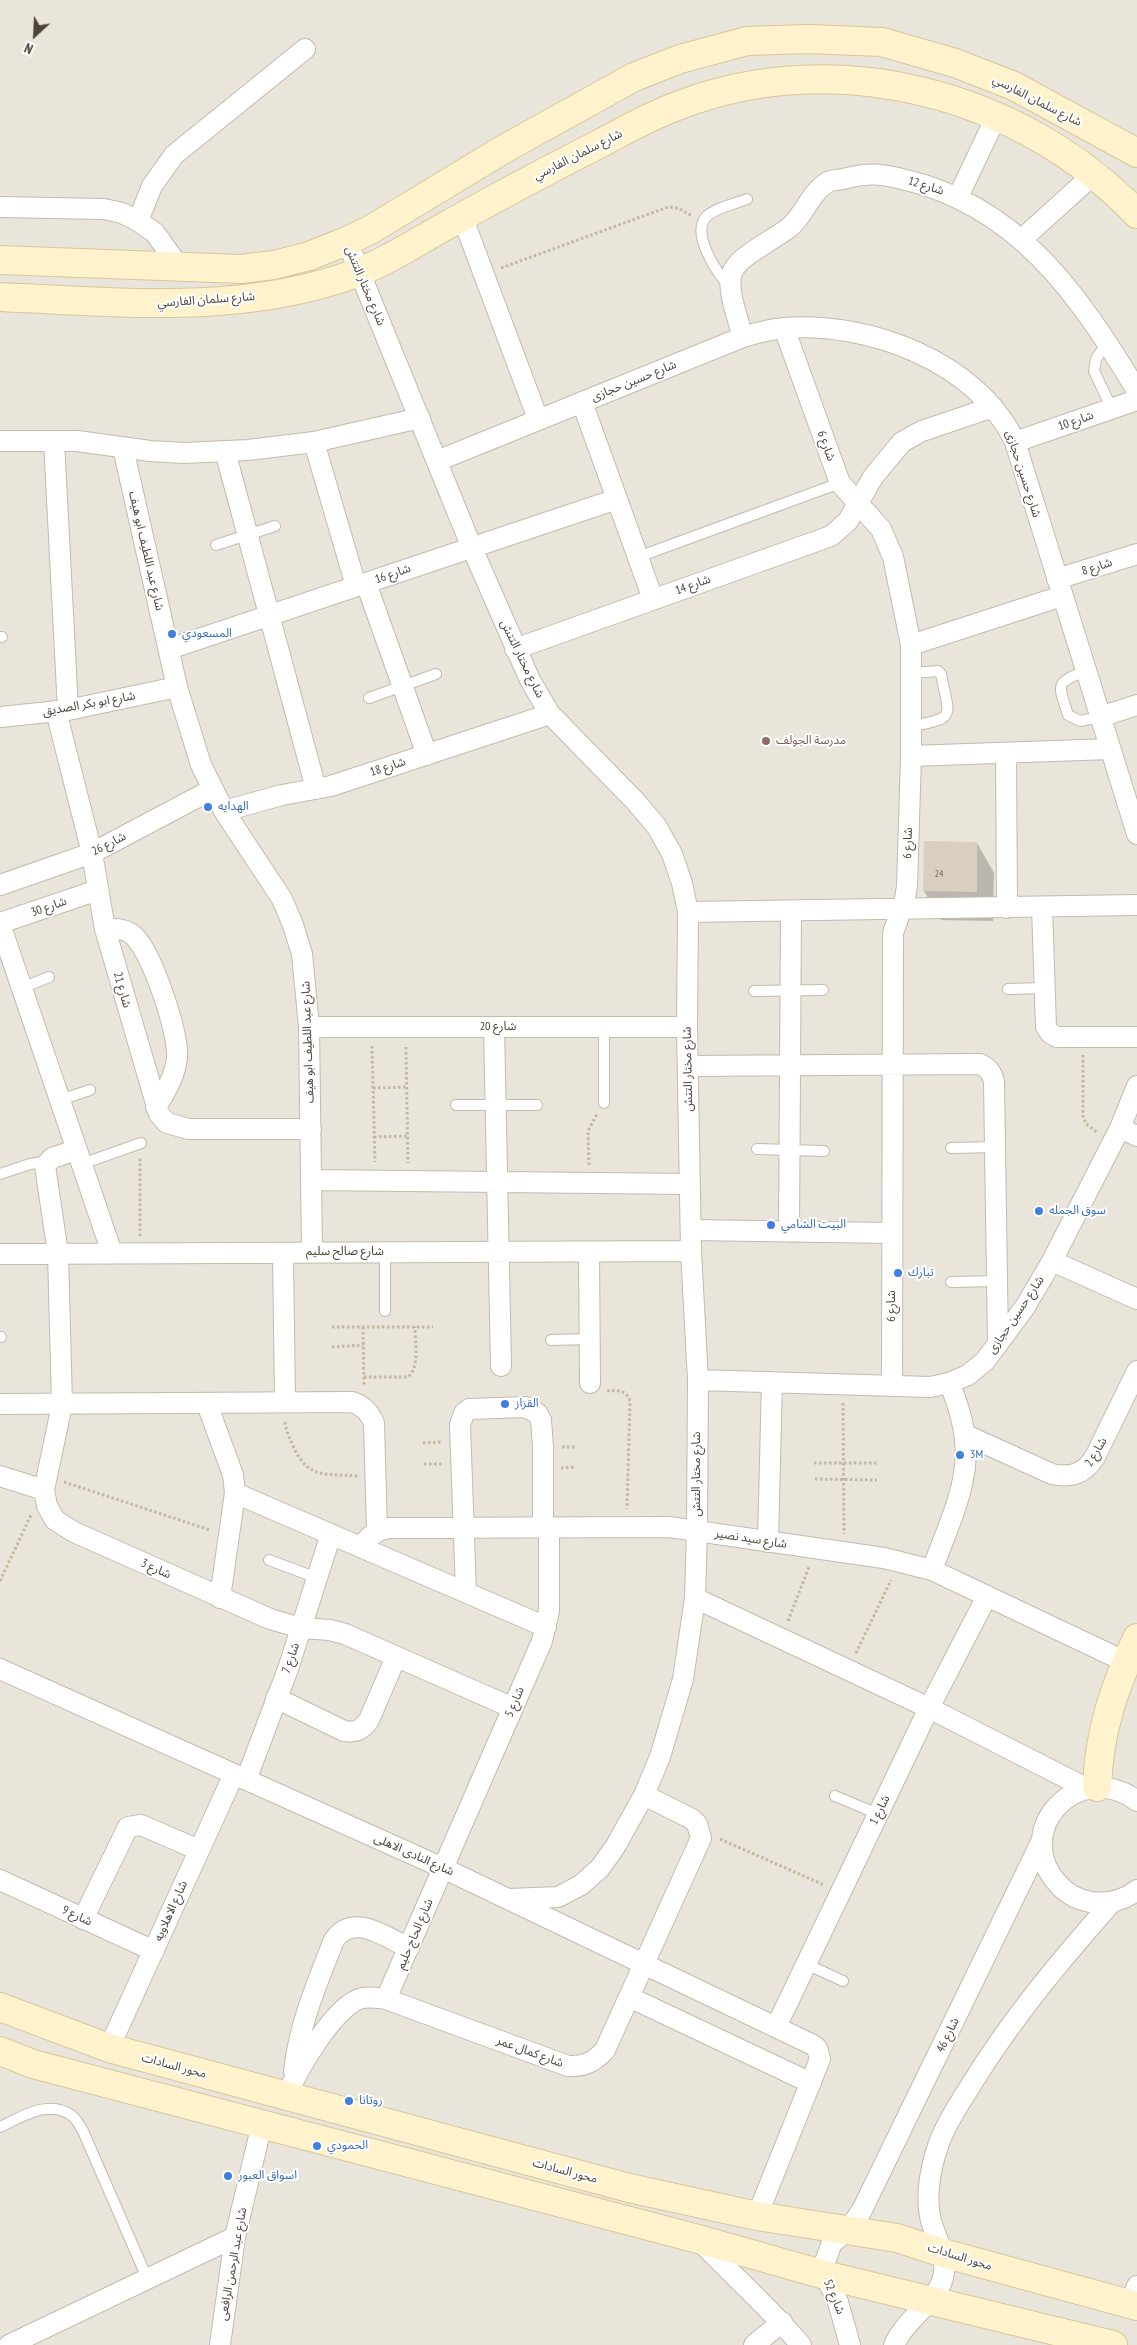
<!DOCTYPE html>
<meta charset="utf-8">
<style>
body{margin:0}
#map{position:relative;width:1137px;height:2345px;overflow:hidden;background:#f6f3ec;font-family:"PT Sans Narrow",sans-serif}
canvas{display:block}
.north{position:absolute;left:10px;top:10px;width:50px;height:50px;-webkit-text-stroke:4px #fff;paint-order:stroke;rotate:205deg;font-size:14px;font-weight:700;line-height:20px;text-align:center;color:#4b4439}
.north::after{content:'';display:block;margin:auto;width:18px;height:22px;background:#4b4439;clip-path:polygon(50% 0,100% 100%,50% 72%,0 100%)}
</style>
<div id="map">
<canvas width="1137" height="2345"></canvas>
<div class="north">N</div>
</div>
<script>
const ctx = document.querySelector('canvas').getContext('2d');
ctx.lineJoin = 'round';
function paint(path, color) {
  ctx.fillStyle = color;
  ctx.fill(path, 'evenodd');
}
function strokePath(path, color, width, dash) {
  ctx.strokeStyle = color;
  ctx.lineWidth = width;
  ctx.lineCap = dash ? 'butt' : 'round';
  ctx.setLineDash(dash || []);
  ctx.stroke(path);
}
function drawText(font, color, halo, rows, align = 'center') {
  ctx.font = font + ' "PT Sans Narrow","Noto Sans Arabic",sans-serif';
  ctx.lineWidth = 4;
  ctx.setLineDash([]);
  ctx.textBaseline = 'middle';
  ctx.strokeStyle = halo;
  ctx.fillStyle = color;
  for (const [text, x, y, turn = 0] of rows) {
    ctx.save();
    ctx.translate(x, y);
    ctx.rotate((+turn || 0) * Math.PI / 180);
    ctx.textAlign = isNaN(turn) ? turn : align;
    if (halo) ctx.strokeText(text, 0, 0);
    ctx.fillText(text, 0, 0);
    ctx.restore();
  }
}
paint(new Path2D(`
 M0,0h1137v2345h-1137z`), '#eae5da');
paint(new Path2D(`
 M977,843l17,30 -1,48 -52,-1 -17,-29z`), '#0003');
paint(new Path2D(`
 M924,841l53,1v50l-54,-1z`), '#d8cfc1');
const lane = new Path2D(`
 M729,286c-12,-12 -39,-54 -22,-70 10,-9 28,-12 40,-17
 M1107,342l-11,17 -2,12 18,38
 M216,545l59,-19
 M638,557l202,-74
 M0,637h2
 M1086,671c-33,12 -27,14 -18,44l12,6 20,-4
 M911,673l27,-2 3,3c8,43 17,44 -30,52
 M369,698l67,-24
 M22,988l27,-11
 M1008,989l37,-1
 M754,991l69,-1
 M60,1100l30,-10
 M604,1103v-76
 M456,1105h81
 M951,1148l45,-1
 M757,1149l67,2
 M82,1164l59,-21
 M0,1174l30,-10 18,-3
 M385,1252v59
 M951,1282l46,-1
 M0,1337h1
 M551,1340l39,-1
 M269,1560l48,18
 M835,1796l43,18
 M806,1964l37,17
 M0,2127c21,-10 49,-28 71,-12 5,3 9,11 12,16l64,147`);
const street = new Path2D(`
 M958,197l39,-82
 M0,207l104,2 18,4 16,8 17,12 25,35
 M462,216l76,203
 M138,221l14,-35 22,-31 131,-106
 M1022,239l72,-65
 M347,241l125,307 58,132 20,34 87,89 20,24 15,27 10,29 6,29 -1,115 4,224 7,129 -1,150 -2,68 -12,81 -23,78 -16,38 -29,52 -15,21 -19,17 -23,12 -48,2
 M784,328l56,155 41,46 12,28 18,88v111l-4,130 -2,13 -12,34 -1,453
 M743,337c-23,-74 -18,-67 43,-107 18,-12 23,-37 42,-48 4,-2 10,-2 15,-3 24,-6 35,-6 59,0 116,26 177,116 235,212
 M582,402l71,197
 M0,441h77l73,10 34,2 64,-3 66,-8 106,-24
 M54,441l14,269
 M314,442l42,144
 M1015,442l122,-42
 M123,448l54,239 24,78 23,46 58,88 11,26 9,29 7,73 3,225
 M225,451l91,338
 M437,461l306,-124c13,-4 27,-8 41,-9 84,-7 194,34 231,114l122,392
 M1057,579l80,-25
 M366,583l61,172
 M911,645l151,-49
 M169,649l448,-150
 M515,649l316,-113 17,-15 25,-44 29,-35 20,-11 71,-24
 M56,711l36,142 13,76 54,185 8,9 22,6h122
 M0,717l68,-7 109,-23
 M1100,717l37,-12
 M1006,753l1,155
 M911,756l199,-7
 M224,811l58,-16 49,-9 219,-72
 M0,885l92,-32 121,-64
 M1042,907l4,120 4,6 7,4h80
 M688,912l449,-7
 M0,923l98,-33
 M0,924l112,329
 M105,929c10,-1 21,-1 29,7 18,17 45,97 43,122 -2,18 -11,33 -21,49
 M309,1027h378
 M494,1027l7,339
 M688,1066l292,-2c8,4 12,8 14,18l4,262
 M1120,1128l17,8
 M76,1150l-24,8 -7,8 13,87 4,152 -18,85 3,16 8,14 19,12 196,87 31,9 29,2 15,4 168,74
 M311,1180l379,4
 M691,1230l201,3
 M789,1232l2,-321
 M283,1253l2,149
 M589,1253l1,130
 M0,1254l691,-3
 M1052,1261l85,38
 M698,1380l232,7 19,-4 19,-8 17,-14 40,-54 27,-46 68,-133 17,-42
 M0,1404l352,-2c12,4 17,10 22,21l3,108
 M207,1404l26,71 2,18 -15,105
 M966,1435l86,39c20,4 32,0 43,-17l42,-86
 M0,1476l44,14
 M235,1493l311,134
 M768,1542l4,-160
 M361,1547c8,-11 14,-16 28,-19l280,-1 215,31 48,12 194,92
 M932,1570c27,-73 51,-111 17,-187
 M466,1592l-6,-167 4,-12 5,-4 56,-2 12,6 4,7 2,27v80
 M695,1598l234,110 157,80
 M0,1669l443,199 368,176 6,4 3,11 -63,157
 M276,1698l68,33c12,2 18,-1 25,-11l27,-63
 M246,1780l42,-111 43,-135
 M1137,1801c-59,-44 -127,30 -79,83 8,9 20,16 33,18 17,2 32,-1 46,-12
 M0,1880l154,71
 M83,1919l45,-92 13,-2 58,25
 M629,1997l182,86
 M386,1999l156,-358 7,-30v-84
 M776,2027l153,-319 58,-112
 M109,2048l125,-274
 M294,2071c5,-46 23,-88 40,-131 19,-28 51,-3 75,8
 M287,2095c11,-26 45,-85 72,-96 9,-3 18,-1 27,0l182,67c16,1 26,-4 37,-16l96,-212 -4,-14 -5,-5 -48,-24
 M698,2239c34,36 71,68 103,106
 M1131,2304l6,-18
 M9,2345l226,-108
 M220,2345l15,-108 27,-113
 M754,2345l28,-23
 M850,2345l-12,-43 -13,-27 -1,-11 8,-21 17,-14 13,-19 180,-370
 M894,2345c12,-27 42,-42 49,-67 6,-23 -9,-40 -13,-62 -4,-21 0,-44 6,-64 7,-24 22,-46 35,-67 41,-67 90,-125 141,-183`);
const secondary = new Path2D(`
 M0,260l241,9 33,-4 35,-9 38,-15 23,-11 134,-81 130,-72 46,-18 67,-18 62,-2 73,3 73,21 59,23 123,67
 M0,297c119,5 244,19 359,-25 32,-12 62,-33 92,-49 48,-27 97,-53 146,-78 27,-14 54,-30 83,-40 157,-60 342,-11 457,109
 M1097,1787c2,-57 17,-98 40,-149
 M0,2007l109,41 520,140 128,28 140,22 46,15 194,53
 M0,2051l33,13 665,175 127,36 288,70`);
strokePath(lane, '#c2bbae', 12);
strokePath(street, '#c2bbae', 22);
strokePath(secondary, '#d6c79b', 30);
strokePath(new Path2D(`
 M501,268l167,-61 10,1 14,8
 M372,1046l3,116
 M406,1047l2,116
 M1083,1055v61l3,8 11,8
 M373,1088l34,-1
 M374,1137l34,-1
 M589,1165l-1,-34 9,-17
 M140,1236v-79
 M332,1327h101
 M363,1327l1,58
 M332,1347l31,-2
 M364,1377h44c12,-10 7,-34 7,-50
 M607,1391c11,-1 19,-1 23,10l-3,108
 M843,1403l1,131
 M285,1422c1,9 5,17 9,26 15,32 32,25 64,28
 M423,1443l19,-1
 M562,1447h14
 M814,1463h63
 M424,1464h19
 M561,1468l15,-1
 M815,1479l62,1
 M64,1482l146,48
 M0,1581l31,-66
 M788,1621l21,-54
 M856,1653l35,-73
 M720,1839l104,46`), '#c4b79f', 3, [2.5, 2.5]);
strokePath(lane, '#fff', 10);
strokePath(street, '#fff', 20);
strokePath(secondary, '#fff3cd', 28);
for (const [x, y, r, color] of [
 [172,634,5,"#3f7fe0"],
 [766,741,5,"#8d6e63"],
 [208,807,5,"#3f7fe0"],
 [1039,1211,5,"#3f7fe0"],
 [771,1225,5,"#3f7fe0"],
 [898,1273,5,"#3f7fe0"],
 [505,1404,5,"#3f7fe0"],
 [960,1455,5,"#3f7fe0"],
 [349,2101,5,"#3f7fe0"],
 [317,2146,5,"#3f7fe0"],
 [228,2176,5,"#3f7fe0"]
]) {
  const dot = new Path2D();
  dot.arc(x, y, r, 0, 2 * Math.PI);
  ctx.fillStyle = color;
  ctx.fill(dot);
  strokePath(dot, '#fff', 2);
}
drawText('10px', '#6e675b', null, [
 ["24",939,874]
]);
drawText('12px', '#4b4439', '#fff', [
 ["شارع سلمان الفارسي",1037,101,27],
 ["شارع سلمان الفارسي",578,155,-27],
 ["شارع 12",926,186,17],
 ["شارع مختار التتش",365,286,67],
 ["شارع سلمان الفارسي",206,300,-4],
 ["شارع حسين حجازى",634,381,-22],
 ["شارع 10",1076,421,-19],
 ["شارع 6",826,446,70],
 ["شارع حسين حجازى",1023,474,72],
 ["شارع عبد اللطيف ابو هيف",146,551,77],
 ["شارع 8",1097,567,-18],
 ["شارع 16",393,574,-19],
 ["شارع 14",693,585,-20],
 ["شارع مختار التتش",522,659,64],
 ["شارع ابو بكر الصديق",89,704,-10],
 ["شارع 18",388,767,-18],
 ["شارع 6",908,843,-88],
 ["شارع 26",109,844,-27],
 ["شارع 30",49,907,-19],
 ["شارع 21",122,990,74],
 ["شارع 20",498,1027],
 ["شارع عبد اللطيف ابو هيف",308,1042,-92],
 ["شارع مختار التتش",688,1069,-91],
 ["شارع صالح سليم",345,1252],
 ["شارع 6",892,1306,-90],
 ["شارع حسين حجازى",1016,1315,-56],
 ["شارع 2",1096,1452,-59],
 ["شارع مختار التتش",697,1474,-90],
 ["شارع سيد نصير",751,1539,9],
 ["شارع 3",156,1569,24],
 ["شارع 7",291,1658,-71],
 ["شارع 5",515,1702,-67],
 ["شارع 1",880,1810,-64],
 ["شارع النادى الاهلى",414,1855,24],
 ["شارع الاهلاويه",171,1911,-66],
 ["شارع 9",77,1916,25],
 ["شارع الحاج حليم",415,1934,-67],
 ["شارع 46",948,2035,-64],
 ["شارع كمال عمر",530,2052,20],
 ["محور السادات",174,2066,15],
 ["محور السادات",565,2171,15],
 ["محور السادات",960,2257,17],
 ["شارع عبد الرحمن الرافعى",233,2264,-80],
 ["شارع 52",834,2297,67]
]);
drawText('12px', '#366cbe', '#fff', [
 ["المسعودي",182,634],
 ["الهدايه",218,807],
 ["سوق الجمله",1049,1211],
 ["البيت الشامي",781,1225],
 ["تبارك",908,1273],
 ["القزاز",515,1404],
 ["3M",970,1455],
 ["روتانا",359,2101],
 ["الحمودي",327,2146],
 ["اسواق العبور",238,2176]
], 'left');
drawText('12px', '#785e54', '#fff', [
 ["مدرسة الجولف",776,741]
], 'left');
</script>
